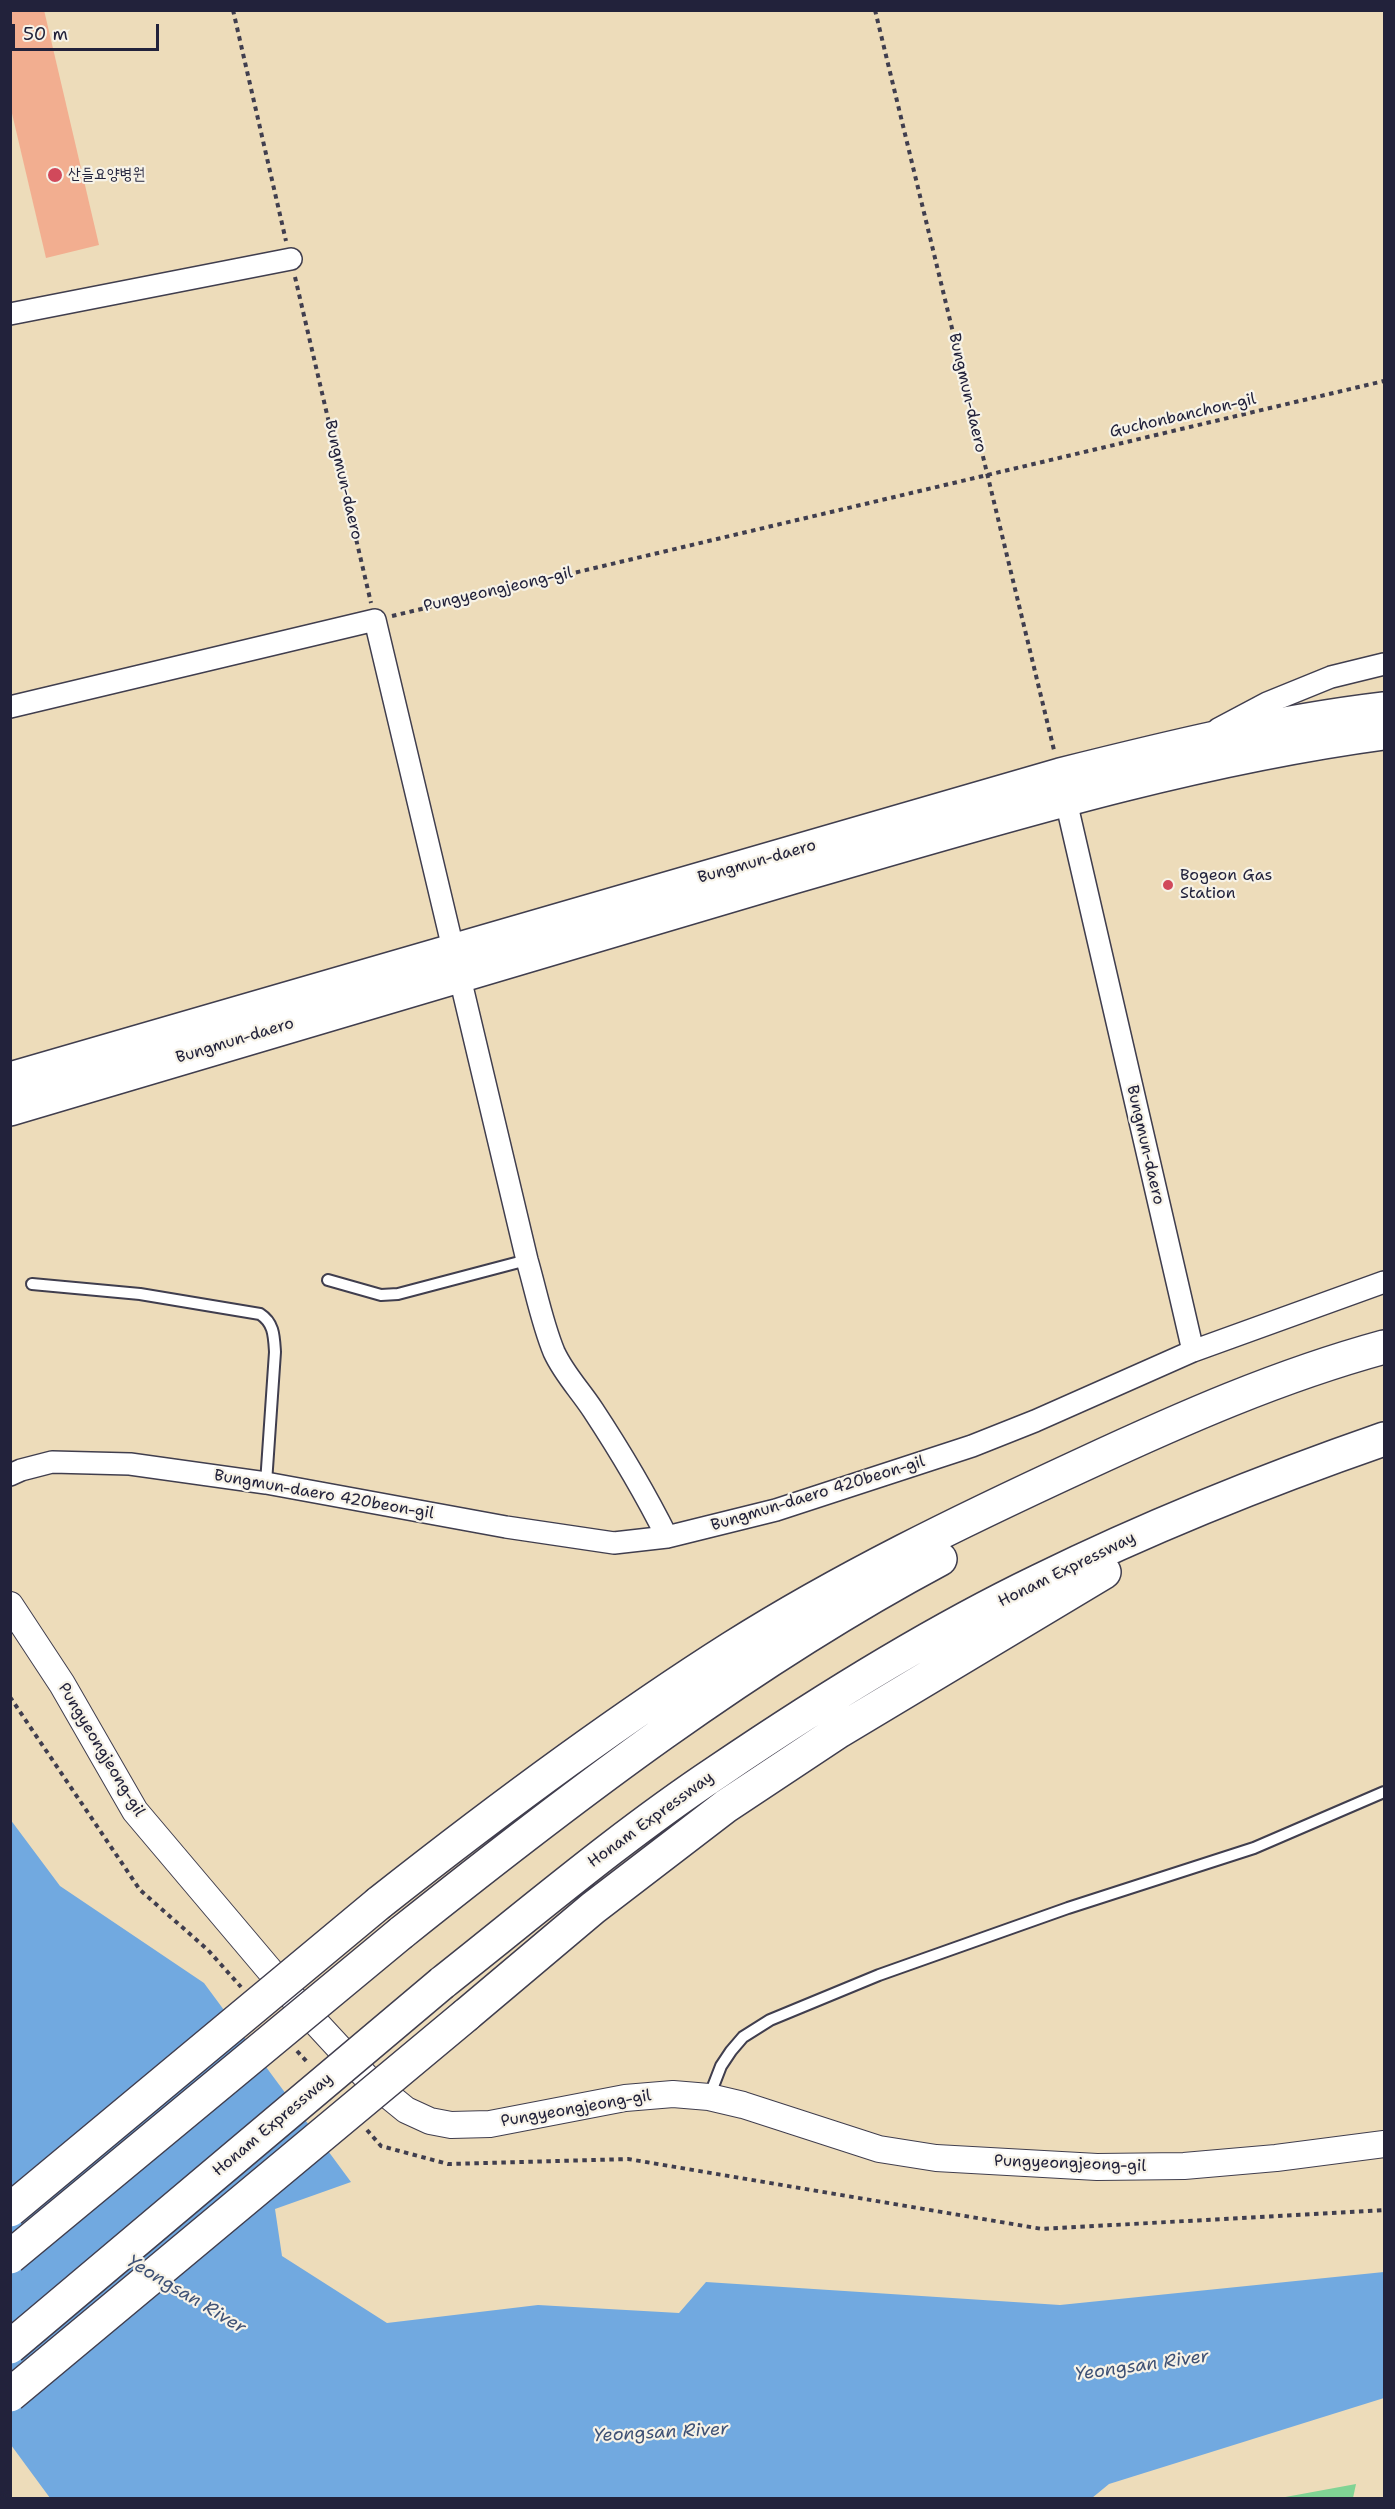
<!DOCTYPE html>
<meta charset="utf-8">
<style>
body{margin:0}
#map{position:relative;width:1395px;height:2509px;overflow:hidden;background:#eddcba;font-family:"Shantell Sans",sans-serif}
canvas{display:block}
.frame{position:absolute;inset:0;border:12px solid #22223b;pointer-events:none}
.scale{position:absolute;left:12px;top:24px;width:147px;height:27px;box-sizing:border-box;border:3px solid #22223b;border-top:0;padding-left:8px;font-size:18px;line-height:21px;white-space:nowrap;color:#22223b;-webkit-text-stroke:4px #f7f3e8;paint-order:stroke}
</style>
<div id="map">
<canvas width="1395" height="2509"></canvas>
<div class="frame"></div>
<div class="scale">50 m</div>
</div>
<script>
const ctx = document.querySelector('canvas').getContext('2d');
ctx.lineJoin = 'round';
function paint(path, color) {
  ctx.fillStyle = color;
  ctx.fill(path, 'evenodd');
}
function strokePath(path, color, width, dash) {
  ctx.strokeStyle = color;
  ctx.lineWidth = width;
  ctx.lineCap = dash ? 'butt' : 'round';
  ctx.setLineDash(dash || []);
  ctx.stroke(path);
}
function drawText(font, color, halo, rows, align = 'center') {
  ctx.font = font + ' "Shantell Sans","Poor Story",sans-serif';
  ctx.lineWidth = 4.5;
  ctx.setLineDash([]);
  ctx.textBaseline = 'middle';
  ctx.strokeStyle = halo;
  ctx.fillStyle = color;
  for (const [text, x, y, turn = 0] of rows) {
    ctx.save();
    ctx.translate(x, y);
    ctx.rotate((+turn || 0) * Math.PI / 180);
    ctx.textAlign = isNaN(turn) ? turn : align;
    if (halo) ctx.strokeText(text, 0, 0);
    ctx.fillText(text, 0, 0);
    ctx.restore();
  }
}
paint(new Path2D(`
 M1356,2484l-3,14h-73z`), '#80d394');
paint(new Path2D(`
 M10,1819l50,67 144,97 147,199 -76,27 7,47 105,67 151,-18 141,8 27,-31 354,23 324,-33v126l-275,86 -17,14h-1042l-39,-53z`), '#71a9e0');
paint(new Path2D(`
 M10,10h34l55,235 -53,13 -36,-153z`), '#f2ae90');
const service = new Path2D(`
 M328,1280l53,15 17,-1 129,-34
 M32,1284l108,10 120,20c14,9 14,22 15,38l-9,131
 M709,2097l12,-31 10,-15 12,-14 27,-17 109,-45 189,-67 186,-60 130,-56`);
const minor = new Path2D(`
 M10,314l281,-55
 M10,707l365,-87 152,640c9,31 15,63 27,92 10,22 26,38 39,58 27,41 52,83 74,127
 M1218,729l49,-26 64,-26 53,-13
 M1063,788l130,563
 M10,1475l11,-5 31,-8 78,2 136,19 240,44 108,16 53,-6 109,-27 196,-64 63,-25 158,-70 191,-69`);
const tertiary = new Path2D(`
 M10,1605l52,79 73,127 159,188 74,80 38,31 24,11 21,4 39,-1 135,-26 48,-4 36,3 34,8 136,44 57,9 161,9 87,-1 92,-8 108,-14`);
const primary = new Path2D(`
 M10,1079l1050,-304c108,-27 214,-53 324,-66
 M10,1109c261,-79 522,-156 783,-232 195,-56 390,-117 591,-144`);
const motorway = new Path2D(`
 M379,1903c114,-90 230,-177 353,-255 111,-70 231,-128 350,-183 99,-46 196,-89 302,-118
 M401,1933c169,-135 348,-272 539,-374
 M442,1983c91,-72 179,-147 275,-211 103,-70 210,-137 322,-191 112,-55 227,-101 345,-142
 M466,2015l127,-107 133,-102 113,-75 265,-159`);
strokePath(service, '#403e4e', 14);
strokePath(minor, '#403e4e', 24);
strokePath(tertiary, '#403e4e', 28);
strokePath(primary, '#403e4e', 36);
strokePath(motorway, '#403e4e', 36);
strokePath(new Path2D(`
 M233,10l53,231
 M875,10l179,740
 M295,277l76,326
 M392,616l992,-235
 M10,1697l130,193 68,60 33,37
 M297,2051l11,12
 M367,2130l14,16 67,18 180,-5 414,70 342,-19`), '#403e4e', 4, [4.5, 4.5]);
strokePath(service, '#fff', 10);
strokePath(minor, '#fff', 21);
strokePath(tertiary, '#fff', 26);
strokePath(primary, '#fff', 33);
strokePath(motorway, '#fff', 33);
const motorwayBridge = new Path2D(`
 M10,2210l369,-307
 M10,2257l391,-324
 M10,2347l432,-364
 M10,2395l456,-380`);
strokePath(motorwayBridge, '#403e4e', 36, []);
strokePath(motorwayBridge, '#fff', 33);
for (const [x, y, r, color] of [
 [55,175,8,"#d1495b"],
 [1168,885,6,"#d1495b"]
]) {
  const dot = new Path2D();
  dot.arc(x, y, r, 0, 2 * Math.PI);
  ctx.fillStyle = color;
  ctx.fill(dot);
  strokePath(dot, '#f7f3e8', 2);
}
drawText('16px', '#22223b', '#f7f3e8', [
 ["산들요양병원",68,175],
 ["Bogeon Gas",1180,876],
 ["Station",1180,894]
], 'left');
drawText('16px', '#22223b', '#f7f3e8', [
 ["Bungmun-daero",967,393,77],
 ["Guchonbanchon-gil",1183,416,-13],
 ["Bungmun-daero",343,480,77],
 ["Pungyeongjeong-gil",498,590,-13],
 ["Bungmun-daero",757,862,-16],
 ["Bungmun-daero",235,1041,-17],
 ["Bungmun-daero",1145,1145,77],
 ["Bungmun-daero 420beon-gil",818,1494,-17],
 ["Bungmun-daero 420beon-gil",324,1495,10],
 ["Honam Expressway",1067,1570,-26],
 ["Pungyeongjeong-gil",101,1750,59],
 ["Honam Expressway",651,1820,-36],
 ["Pungyeongjeong-gil",576,2109,-10],
 ["Honam Expressway",273,2125,-40],
 ["Pungyeongjeong-gil",1070,2164,2]
]);
drawText('italic 18px', '#3e5175', '#f7f3e8', [
 ["Yeongsan River",186,2295,31],
 ["Yeongsan River",1142,2366,-8],
 ["Yeongsan River",661,2433,-3]
]);
</script>
